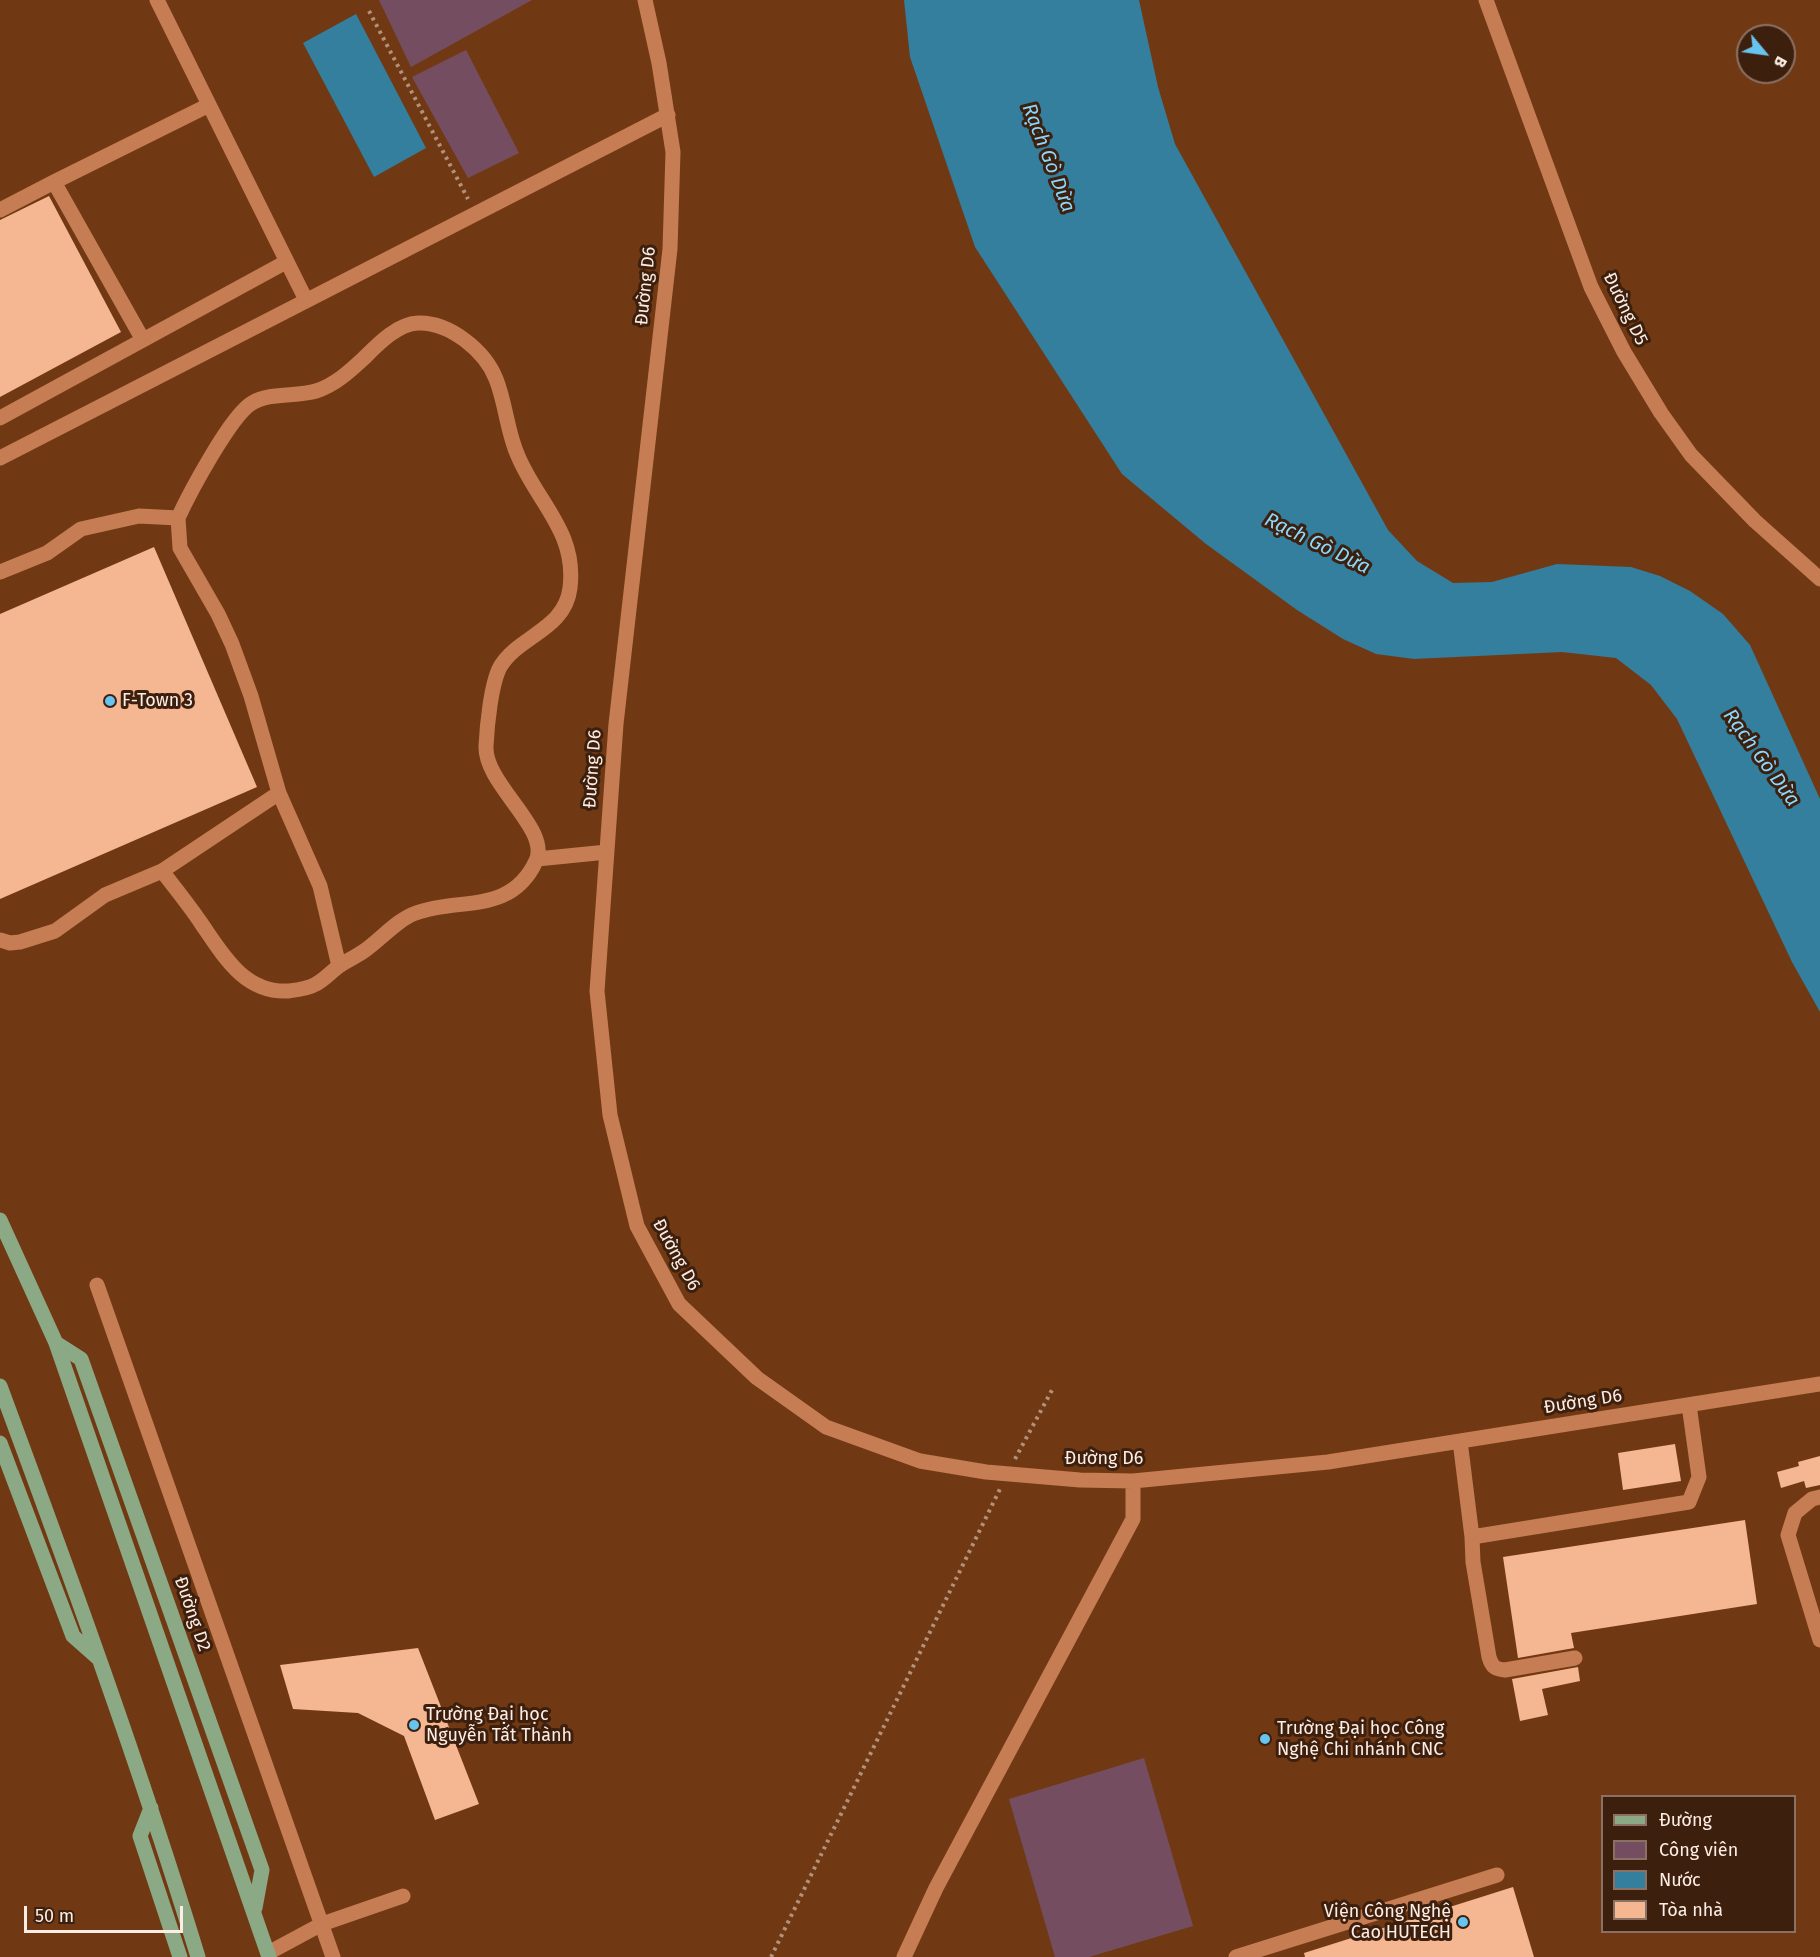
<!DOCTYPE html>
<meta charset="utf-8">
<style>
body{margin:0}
#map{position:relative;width:1820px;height:1957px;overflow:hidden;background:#643210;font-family:"Fira Sans",sans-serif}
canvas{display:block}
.legend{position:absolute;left:1601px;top:1795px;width:195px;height:138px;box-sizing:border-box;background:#3d1f0e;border:2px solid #8a7164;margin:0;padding:8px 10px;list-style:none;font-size:18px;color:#fdede4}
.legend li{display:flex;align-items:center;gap:12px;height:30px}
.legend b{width:30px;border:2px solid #8a7164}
.north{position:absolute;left:1736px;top:24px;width:60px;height:60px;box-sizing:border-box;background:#3d1f0e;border:2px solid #8a7164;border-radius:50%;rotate:119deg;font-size:16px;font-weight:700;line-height:24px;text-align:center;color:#fdede4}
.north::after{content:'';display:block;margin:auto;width:21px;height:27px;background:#67c4ef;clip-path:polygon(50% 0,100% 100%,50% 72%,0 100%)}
.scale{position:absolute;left:24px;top:1906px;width:159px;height:27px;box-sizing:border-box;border:3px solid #fdede4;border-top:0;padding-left:8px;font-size:18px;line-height:21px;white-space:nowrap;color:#fdede4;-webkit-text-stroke:4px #3d1f0e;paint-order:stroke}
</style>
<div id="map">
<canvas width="1820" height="1957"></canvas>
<ul class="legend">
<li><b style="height:8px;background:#8ca985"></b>Đường</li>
<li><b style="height:16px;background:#744e60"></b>Công viên</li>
<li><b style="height:16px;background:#347e9e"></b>Nước</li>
<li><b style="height:16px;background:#f5b692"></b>Tòa nhà</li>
</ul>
<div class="north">B</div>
<div class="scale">50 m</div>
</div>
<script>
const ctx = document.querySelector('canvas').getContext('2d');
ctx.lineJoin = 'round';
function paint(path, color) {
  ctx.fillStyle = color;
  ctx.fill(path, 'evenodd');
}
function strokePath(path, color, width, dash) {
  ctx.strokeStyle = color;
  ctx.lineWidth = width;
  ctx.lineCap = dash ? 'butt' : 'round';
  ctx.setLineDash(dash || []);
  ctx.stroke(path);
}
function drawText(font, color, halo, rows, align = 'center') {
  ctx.font = font + ' "Fira Sans",sans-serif';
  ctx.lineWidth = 6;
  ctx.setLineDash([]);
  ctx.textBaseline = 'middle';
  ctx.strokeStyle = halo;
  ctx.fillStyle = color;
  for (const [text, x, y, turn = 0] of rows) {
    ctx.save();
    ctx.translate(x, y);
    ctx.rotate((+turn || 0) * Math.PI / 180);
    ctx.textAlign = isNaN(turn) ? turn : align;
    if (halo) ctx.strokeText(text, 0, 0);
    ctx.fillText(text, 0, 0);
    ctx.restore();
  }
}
paint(new Path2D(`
 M0,0h1820v1957h-1820zM1748,36h36v36h-36zM1602,1796h192v136h-192z`), '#713913');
paint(new Path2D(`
 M379,0h153l-121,67z
 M466,50l53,103 -51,25 -56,-101z
 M1144,1758l49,168 -104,31h-34l-46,-158z`), '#744e60');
paint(new Path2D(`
 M904,0h235l19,87 17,57 213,386 29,31 36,22 39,-1 65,-18 74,3 29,9 30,15 33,23 27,31 70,154v213l-28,-50 -115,-243 -26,-34 -35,-27 -54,-6 -148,7 -38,-5 -33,-15 -46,-29 -91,-66 -84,-70 -147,-227 -65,-190z
 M356,14l70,134 -52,29 -71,-134z`), '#347e9e');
paint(new Path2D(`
 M49,196l72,136 -121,65v-177z
 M154,547l103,240 -257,112v-285z
 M1675,1444l6,37 -58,9 -5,-37z
 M1820,1456v29l-14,3 -2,-7 -23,7 -4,-16 22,-6 -1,-4z
 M1745,1520l12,84 -186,29 3,15 -56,10 -15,-101z
 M418,1648l61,156 -44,16 -31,-84 -46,-23 -65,-4 -13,-44z
 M1578,1667l2,14 -38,8 6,26 -28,6 -8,-42z
 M1513,1887l21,70h-229l-1,-4z`), '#f5b692');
strokePath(new Path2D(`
 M369,11l99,188
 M1015,1459l37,-69
 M771,1957l229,-468`), '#b2927d', 4, [3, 4.5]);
strokePath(new Path2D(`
 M157,0l149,300
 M645,0l14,63 14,89 -3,97 -54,475 -19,267 13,124 27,111 42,78 78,74 69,49 94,34 66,11 94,8 53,1 195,-19 492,-78
 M1486,0l105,287 33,65 37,61 30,42 64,66 65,58
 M54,182l89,158
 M0,210l54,-28 155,-77
 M0,418l286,-156
 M0,458l668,-343
 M0,572l47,-19 34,-24 58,-13 39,2 2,30 38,66 14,30 19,52 28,97 41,93 19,80
 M537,859l70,-7
 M162,871c13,17 27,34 39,52 22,32 43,70 87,68 9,-1 20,-2 28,-7 8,-4 15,-12 23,-18 8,-5 16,-9 25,-15 16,-11 34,-32 52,-38 44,-16 95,2 120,-52 15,-32 -52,-77 -50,-115 1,-20 5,-62 14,-79 18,-31 65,-37 70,-79 7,-56 -33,-86 -52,-132 -11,-24 -12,-52 -22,-77 -11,-28 -46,-57 -78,-56 -21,1 -40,21 -54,35 -14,13 -29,27 -48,33 -20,6 -45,1 -64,12 -21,12 -63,91 -74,115
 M0,940l10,3 10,-1 35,-11 50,-36 57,-24 117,-78
 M97,1285l236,672
 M1460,1441l12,96 217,-35 10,-25 -10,-72
 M1820,1497l-8,2 -17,14 -7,22 32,105
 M1472,1537l1,25 16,95c3,10 6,12 16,13l70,-12
 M268,1953l54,-29 81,-28
 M904,1957l32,-69 197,-369v-38
 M1236,1957l261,-82`), '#c67d53', 15);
strokePath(new Path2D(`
 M0,1220l56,123 213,614
 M56,1343l25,16 181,511 -7,38
 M0,1386c70,189 139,378 198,571
 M0,1443l73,193 26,23
 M151,1808l-11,28 40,121`), '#8ca985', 15);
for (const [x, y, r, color] of [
 [110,701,6,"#67c4ef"],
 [414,1725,6,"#67c4ef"],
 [1265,1739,6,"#67c4ef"],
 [1463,1922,6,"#67c4ef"]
]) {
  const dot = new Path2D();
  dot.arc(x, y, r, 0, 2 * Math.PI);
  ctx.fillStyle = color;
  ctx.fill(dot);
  strokePath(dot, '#3d1f0e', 2);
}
drawText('18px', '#fdede4', '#3d1f0e', [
 ["Đường D6",646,286,-84],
 ["Đường D5",1625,309,64],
 ["Đường D6",593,769,-86],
 ["Đường D6",676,1255,61],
 ["Đường D6",1583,1402,-9],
 ["Đường D6",1104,1459],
 ["Đường D2",192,1614,71]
]);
drawText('18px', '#fdede4', '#3d1f0e', [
 ["F-Town 3",122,701],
 ["Trường Đại học",426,1715],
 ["Nguyễn Tất Thành",426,1736],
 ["Trường Đại học Công",1277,1729],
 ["Nghệ Chi nhánh CNC",1277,1750],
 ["Viện Công Nghệ",1451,1912,"right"],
 ["Cao HUTECH",1451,1933,"right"]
], 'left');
drawText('italic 20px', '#89d9ff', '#3d1f0e', [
 ["Rạch Gò Dừa",1048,158,69],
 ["Rạch Gò Dừa",1317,544,26],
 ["Rạch Gò Dừa",1761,758,54]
]);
</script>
